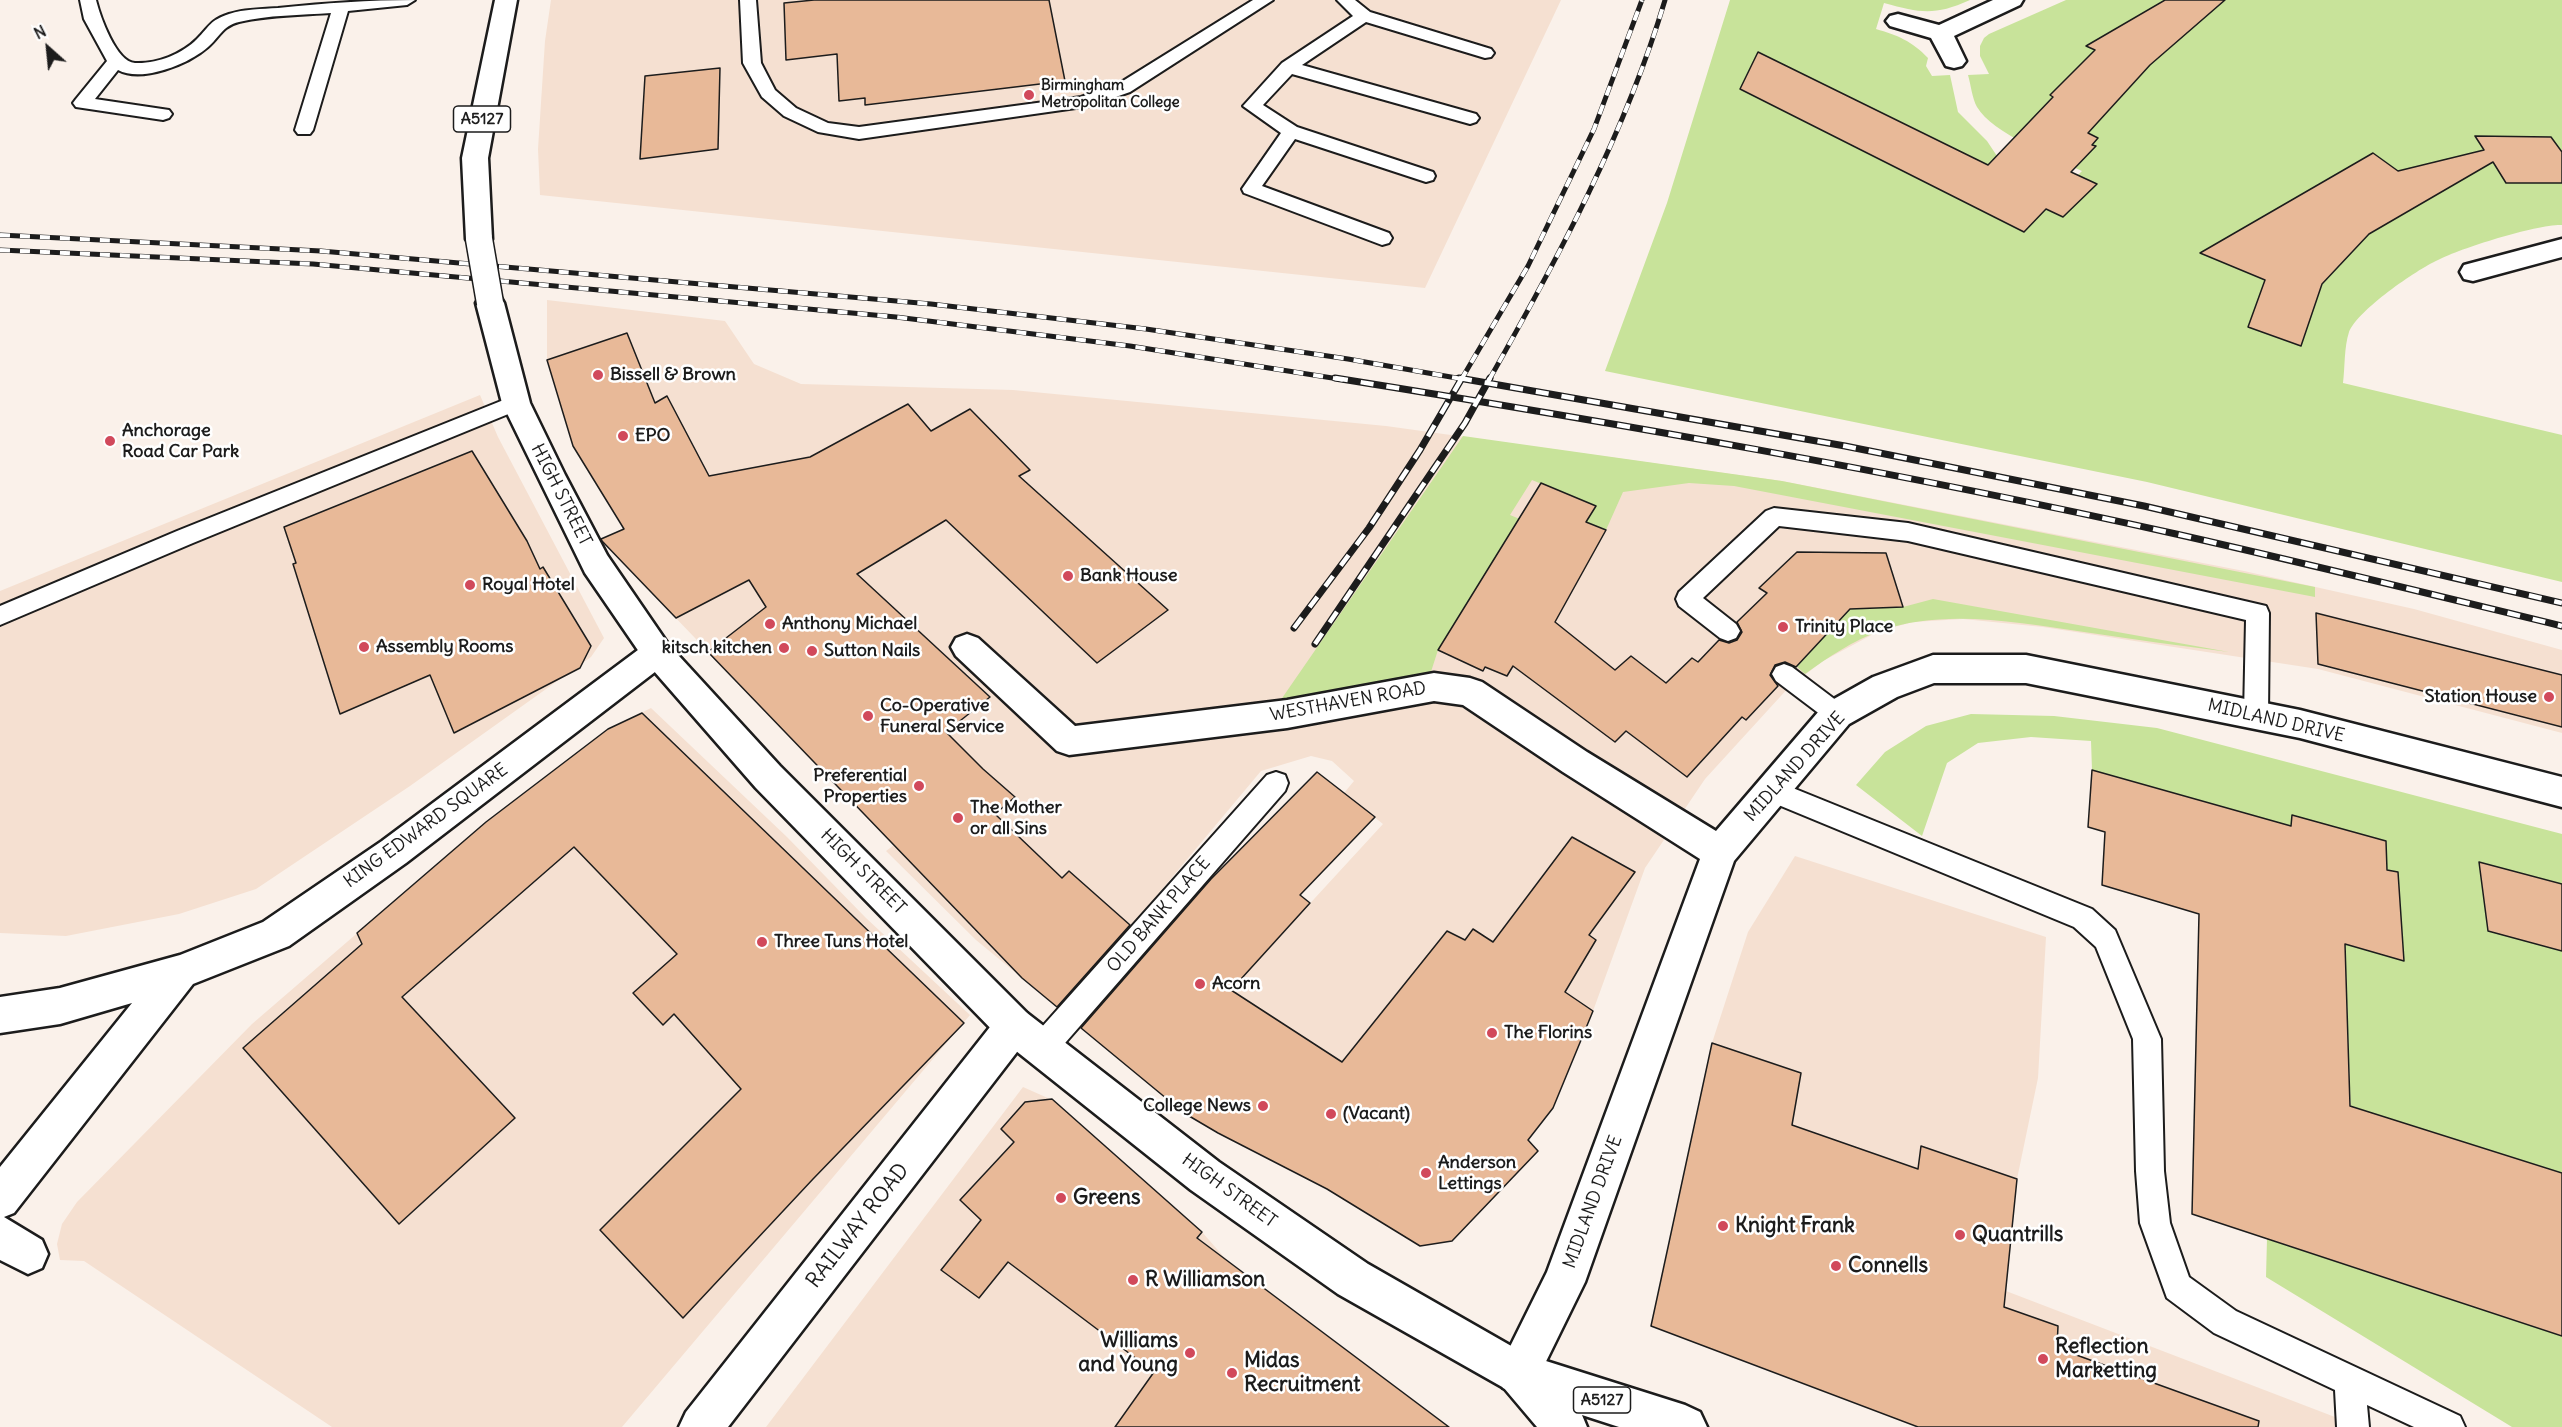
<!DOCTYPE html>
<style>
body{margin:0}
#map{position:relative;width:2562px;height:1427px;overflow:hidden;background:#faf1ea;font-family:Delius,sans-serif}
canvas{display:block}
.north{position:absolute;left:18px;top:18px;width:60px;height:60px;-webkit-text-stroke:4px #fff;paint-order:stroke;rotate:333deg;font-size:16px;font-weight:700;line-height:24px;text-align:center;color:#1c1c1c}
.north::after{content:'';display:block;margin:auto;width:21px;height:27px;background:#1c1c1c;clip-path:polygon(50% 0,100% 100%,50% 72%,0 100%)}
</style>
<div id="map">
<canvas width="2562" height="1427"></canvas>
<div class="north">N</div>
</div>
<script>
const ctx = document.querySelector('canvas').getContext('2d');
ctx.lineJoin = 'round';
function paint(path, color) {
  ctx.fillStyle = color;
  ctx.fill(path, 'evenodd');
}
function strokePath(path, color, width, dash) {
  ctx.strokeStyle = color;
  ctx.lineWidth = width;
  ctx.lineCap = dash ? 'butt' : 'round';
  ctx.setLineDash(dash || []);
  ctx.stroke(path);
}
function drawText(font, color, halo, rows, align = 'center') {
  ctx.font = font + ' Delius,sans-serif';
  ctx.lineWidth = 5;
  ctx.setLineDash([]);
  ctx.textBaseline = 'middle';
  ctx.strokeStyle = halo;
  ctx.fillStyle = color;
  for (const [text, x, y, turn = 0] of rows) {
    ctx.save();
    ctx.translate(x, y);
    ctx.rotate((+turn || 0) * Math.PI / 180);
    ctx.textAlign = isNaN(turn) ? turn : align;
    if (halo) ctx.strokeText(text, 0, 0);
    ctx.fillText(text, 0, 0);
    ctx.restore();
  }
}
paint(new Path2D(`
 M551,0h1010l-136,288 -885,-93 -2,-46 7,-108z
 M547,300l178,21 29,43 47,20 212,6 373,36 396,55 462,90 170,38 148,41v83l-244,-64 -275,-42 -80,-8 -50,3 -34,9 -56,30 -33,25 -85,93 -60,89 -52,143 -40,97 -25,32 10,11 -86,90 -32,5 -93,-57 -114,-60 -134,-107 78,-81 43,-50 69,57 114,-124 -39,-31 10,-12 -22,-20 -21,-5 -50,15 -200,239 -85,-70 -90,-89 8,-6 -224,-233 -52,-81 6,-3 -77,-168z
 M480,395l18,42 106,201 -13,19 -181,129 -154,103 -77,25 -113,22 -66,-3v-342z
 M651,708l136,129 79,81 104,97 -348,412h-290l-248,-166 -24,-1 -3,-16 5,-20 15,-22 175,-178 234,-202 122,-93z
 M1795,856l251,81 -8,141 -21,101 -11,112 355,136h-443l-267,-101 61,-283 36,-111z
 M1023,1087l27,12 152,133 28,32 217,163h-681z`), '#f5e0d1');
paint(new Path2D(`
 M1730,0h240c-36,16 -49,13 -86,3l-8,26c21,6 36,12 52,29l-2,8 6,10 18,-1 8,37 29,29 24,36 55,10 16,-16c-27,-13 -90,-38 -105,-64 -5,-9 -6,-22 -9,-32l21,-1 -9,-18v-10l4,-8 5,-4 77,-34h496v225c-24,-1 -101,23 -124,35 -22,10 -80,50 -89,72 -5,15 -4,36 -6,51l219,52v147l-415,-100 -542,-111 62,-168z
 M1463,436l319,45 533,106v10l-581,-111 -45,-3 -66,9 -17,38 -20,-8 9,-16 -63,-26 -22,35 17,7 -26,26 -63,102 -10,31 -159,36z
 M1933,599l296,53c-48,-6 -97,-13 -145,-20 -66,-9 -139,-24 -204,-1 -26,9 -53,27 -75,43l-11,-10 56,-55 53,-2z
 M1971,714l83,2 103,12 405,106v339l-137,-43 -74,-13 -6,-173 59,17 -4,-54 -10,-3 -5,-63 -93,-26 -1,11 -199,-56 -1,-29 -60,-4 -53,6 -31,20 -25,73 -66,-51 29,-33 41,-26z
 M2267,1239l295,97v91h-50l-246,-150z`), '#c8e39a');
const building = new Path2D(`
 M814,0h235l16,81 -200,24v-7l-26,3 -2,-47 -51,6 -2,-57z
 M2165,0h60l-75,65 -62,68 10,5 -6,7 4,1 -25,26 26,12 -34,33 -17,-8 -22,23 -284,-143 18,-37 230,113 65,-68 -3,-2 45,-45 -9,-4z
 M720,68l-2,81 -78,10 5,-83z
 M2475,136l76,1 11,15v31h-56l-13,-21 -124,72 -47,50 -21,62 -53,-19 17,-47 -65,-27 173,-100 25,18 86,-21z
 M627,333l28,70 12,-7 42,80 101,-19 98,-53 23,27 39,-22 60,61 -11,6 149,134 -71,53 -151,-143 -89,54 133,123 -44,35 37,37 32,28 -20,17 67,64 7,-7 61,54 -73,82 -35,-29 -314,-326 58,-45 -17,-27 -73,38 -74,-77 -1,-2 23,-10 -51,-83 -26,-86z
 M472,451l55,90 13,28 3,-2 48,79 -11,22 -126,65 -24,-58 -90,39 -47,-150 3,-1 -12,-36z
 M1541,483l55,23 -10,16 20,8 -51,92 60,48 16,-14 35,27 26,-25 6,4 21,-22 10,3 8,-3 5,-8 -5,-10 30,-29 -8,-5 38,-36 89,1 17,54 -53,2 -54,58 -11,-5 -10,3 -5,10 8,11 -32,34 -4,-3 -55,60 -61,-46 -11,11 -102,-76 -6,10 -22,-9 -2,4 -45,-21z
 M2316,613l246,62v52l-244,-63z
 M642,713l322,310 -151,156 -130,139 -83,-88 141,-141 -67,-75 -11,11 -30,-32 44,-39 -103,-107 -172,150 113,121 -116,106 -156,-176 119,-104 -5,-11 129,-111 122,-93z
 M2092,770l199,56 1,-11 94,26 1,29 11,2 6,89 -59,-17 5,162 212,67v163l-370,-122 7,-300 -97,-29 3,-53 -17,-5z
 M1317,772l58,45 -75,78 10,8 -79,87 111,72 105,-131 18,9 8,-11 20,13 79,-105 63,35 -46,63 7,5 -31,52 28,19 -40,97 -25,32 10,11 -86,90 -32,5 -93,-57 -109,-56 -34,-20 -103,-85 130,-149z
 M2479,862l83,22v67l-74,-20z
 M1712,1043l89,30 -9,52 126,44 3,-23 96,33 -13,128 54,19 -1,22 202,73 -1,6h-340l-267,-101z
 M1052,1099l150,133 -5,6 252,189h-334l39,-55 -146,-110 -29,36 -38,-28 40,-50 -21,-20 54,-58 -13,-13 24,-27z`);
paint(building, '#e8b998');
strokePath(building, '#1c1c1c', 1.5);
const lane = new Path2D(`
 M80,0h16c4,16 20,62 39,63 22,1 47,-9 62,-24 14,-14 12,-18 32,-25 15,-5 33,-5 49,-6 47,-5 91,-8 137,-8l-8,5 -59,6 -35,119 -3,4h-12l-3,-4 36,-117c-29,2 -64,2 -92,9 -17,4 -20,16 -31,25 -19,17 -66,36 -90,23l-23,29 74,11 3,4 -3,4 -6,2 -87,-13 -3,-4 3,-4 31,-38 -23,-42z
 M740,0h16l5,63 14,27 21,18 32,15 31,4 222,-30 37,-13 135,-84h20l-143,92 -40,14 -231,33 -41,-7 -34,-16 -22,-19 -19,-34z
 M1337,0h18l15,12 121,37 3,4 -3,4 -6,1 -119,-36 -64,43 174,49 3,4 -3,4 -6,2 -178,-50 -29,31 34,22 136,45 2,4 -2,4 -7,2 -131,-43 -33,47 127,47 3,5 -3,5 -7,2 -138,-52 -2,-4 39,-56 -38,-27 39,-43 71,-47z
 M516,395l7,3 3,5 -3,5 -330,135 -193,82v-19l177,-75z
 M1774,508l134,15 358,83 3,7 -1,102 -4,7 -8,3 -8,-3 -4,-7 2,-95 -338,-79 -129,-15 -76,72 33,26 4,7 -4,7 -8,3 -8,-3 -41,-32 -3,-7 3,-7 87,-81z
 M1784,664l8,3 53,40 4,7 -4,7 -8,3 -8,-3 -53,-40 -4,-7 4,-7z
 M1276,772l9,3 3,8 -3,8 -233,267 -10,3 -10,-3 -4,-10 4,-10 235,-263z
 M1773,780l319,129 23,21 46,109 3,132 6,52 19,54 47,34 224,105 5,11h-51l-47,-22 2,22h-32l-2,-37 -121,-57 -47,-35 -27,-75 -4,-52 -3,-132 -37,-92 -22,-20 -310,-128 -3,-8 3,-8z`);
const street = new Path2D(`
 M1993,0h30l-3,5 -66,31 12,25 -4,5 -8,2 -8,-2 -15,-28 -41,-12 -4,-5 4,-5 8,-2 41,11z
 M2562,239v18l-89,24 -9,-2 -4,-7 4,-7z
 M967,634l11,4 97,88 212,-26 147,-27 36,5 12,4 105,70 129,79 109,-127 48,-27 60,-22h93l274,55 262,67v30l-262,-69 -274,-55h-92l-37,14 -48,27 -115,137 -149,421 -52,106 -15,6 -15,-6 -6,-15 50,-101 153,-413 -137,-87 -100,-67 -29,-4 -147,27 -218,27 -12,-4 -101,-95 -5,-9 5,-9z
 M657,640l11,4 5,9 -5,9 -262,201 -117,83 -96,38 -179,229 -10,4 38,23 6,14 -6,14 -14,6 -28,-14v-93l132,-164 -72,21 -60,9v-36l60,-9 120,-33 83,-33 119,-81 264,-197z
 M1014,1008l13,5 6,13 -6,13 -299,388h-49l7,-15 315,-399z`);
const primary = new Path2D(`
 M495,0h22l-29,158 4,81 -4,6 -9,3 -9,-3 -4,-6 -4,-81z
 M490,293l10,3 4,7 26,100 35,72 42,80 61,89 112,122 247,247 192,149 149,102 159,91 158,50 15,7 7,15h-88l-37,-12 5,12h-50l-33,-39 -166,-94 -147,-104 -190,-151 -245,-251 -110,-126 -61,-89 -83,-170 -26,-100 4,-7z`);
strokePath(lane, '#1c1c1c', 4);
strokePath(street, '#1c1c1c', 5);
strokePath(primary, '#1c1c1c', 5);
paint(lane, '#fff');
paint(street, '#fff');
paint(primary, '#fff');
const railFar1 = new Path2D(`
 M0,235l321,16 610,53 215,25 202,30 120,21
 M0,250l313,14 583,53 234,29 215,34
 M1461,380l67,-114 66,-137 48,-129
 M1489,380c69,-122 136,-246 176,-380`);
const rail = new Path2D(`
 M1335,378c282,45 563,94 841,156 129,29 258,61 386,92
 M1459,378l386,68 299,60 418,97
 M1294,628l75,-100 51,-78 42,-72
 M1315,644l150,-221 25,-45`);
strokePath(railFar1, '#1c1c1c', 5);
strokePath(rail, '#1c1c1c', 7);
strokePath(railFar1, '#fff', 4, [10]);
strokePath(rail, '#fff', 4.5, [13]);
const primaryBridge = new Path2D(`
 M479,239l11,64`);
strokePath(primaryBridge, '#1c1c1c', 29, []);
strokePath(primaryBridge, '#fff', 26);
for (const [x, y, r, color] of [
 [1029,95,6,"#d1495b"],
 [598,375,6,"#d1495b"],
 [623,436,6,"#d1495b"],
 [110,441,6,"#d1495b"],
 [1068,576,6,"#d1495b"],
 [470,585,6,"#d1495b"],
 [770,624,6,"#d1495b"],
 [1783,627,6,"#d1495b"],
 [364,647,6,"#d1495b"],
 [784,648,6,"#d1495b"],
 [812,651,6,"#d1495b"],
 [2549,697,6,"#d1495b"],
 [868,716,6,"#d1495b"],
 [919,786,6,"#d1495b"],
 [958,818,6,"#d1495b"],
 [762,942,6,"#d1495b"],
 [1200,984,6,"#d1495b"],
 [1492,1033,6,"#d1495b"],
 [1263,1106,6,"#d1495b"],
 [1331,1114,6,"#d1495b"],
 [1426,1173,6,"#d1495b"],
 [1061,1198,6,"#d1495b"],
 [1723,1226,6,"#d1495b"],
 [1960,1235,6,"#d1495b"],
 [1836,1266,6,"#d1495b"],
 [1133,1280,6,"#d1495b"],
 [1190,1353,6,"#d1495b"],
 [2043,1359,6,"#d1495b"],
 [1232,1373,6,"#d1495b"]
]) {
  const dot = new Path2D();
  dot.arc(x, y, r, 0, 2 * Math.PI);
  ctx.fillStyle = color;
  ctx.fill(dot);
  strokePath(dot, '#fff', 2);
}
drawText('bold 15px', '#1c1c1c', '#fff', [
 ["Birmingham",1041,86],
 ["Metropolitan College",1041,103]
], 'left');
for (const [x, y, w] of [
 [482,119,57],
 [1602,1400,57]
]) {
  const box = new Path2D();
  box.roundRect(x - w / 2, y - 13, w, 26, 4.5);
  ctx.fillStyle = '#fff';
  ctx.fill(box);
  strokePath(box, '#1c1c1c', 1.5);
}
drawText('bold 16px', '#1c1c1c', null, [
 ["A5127",482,119],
 ["A5127",1602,1400]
]);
drawText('bold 18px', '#1c1c1c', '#fff', [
 ["Bissell & Brown",610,375],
 ["Anchorage",122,431],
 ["Road Car Park",122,452],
 ["EPO",635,436],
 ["Bank House",1080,576],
 ["Royal Hotel",482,585],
 ["Anthony Michael",782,624],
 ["Trinity Place",1795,627],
 ["Assembly Rooms",376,647],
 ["kitsch kitchen",772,648,"right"],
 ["Sutton Nails",824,651],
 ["Station House",2537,697,"right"],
 ["Co-Operative",880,706],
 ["Funeral Service",880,727],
 ["Preferential",907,776,"right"],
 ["Properties",907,797,"right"],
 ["The Mother",970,808],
 ["or all Sins",970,829],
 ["Three Tuns Hotel",774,942],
 ["Acorn",1212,984],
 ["The Florins",1504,1033],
 ["College News",1251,1106,"right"],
 ["(Vacant)",1343,1114],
 ["Anderson",1438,1163],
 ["Lettings",1438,1184]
], 'left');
drawText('18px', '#1c1c1c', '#fff', [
 ["HIGH STREET",561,495,63],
 ["WESTHAVEN ROAD",1348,702,-10],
 ["MIDLAND DRIVE",2276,721,13],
 ["MIDLAND DRIVE",1795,767,-48],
 ["KING EDWARD SQUARE",426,826,-36],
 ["HIGH STREET",863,872,45],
 ["OLD BANK PLACE",1159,915,-49],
 ["HIGH STREET",1229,1191,36],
 ["MIDLAND DRIVE",1593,1202,-70]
]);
drawText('bold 21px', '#1c1c1c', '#fff', [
 ["Greens",1073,1198],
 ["Knight Frank",1735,1226],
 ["Quantrills",1972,1235],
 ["Connells",1848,1266],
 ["R Williamson",1145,1280],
 ["Williams",1178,1341,"right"],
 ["and Young",1178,1365,"right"],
 ["Reflection",2055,1347],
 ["Marketting",2055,1371],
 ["Midas",1244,1361],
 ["Recruitment",1244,1385]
], 'left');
drawText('21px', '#1c1c1c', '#fff', [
 ["RAILWAY ROAD",858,1226,-52]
]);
</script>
